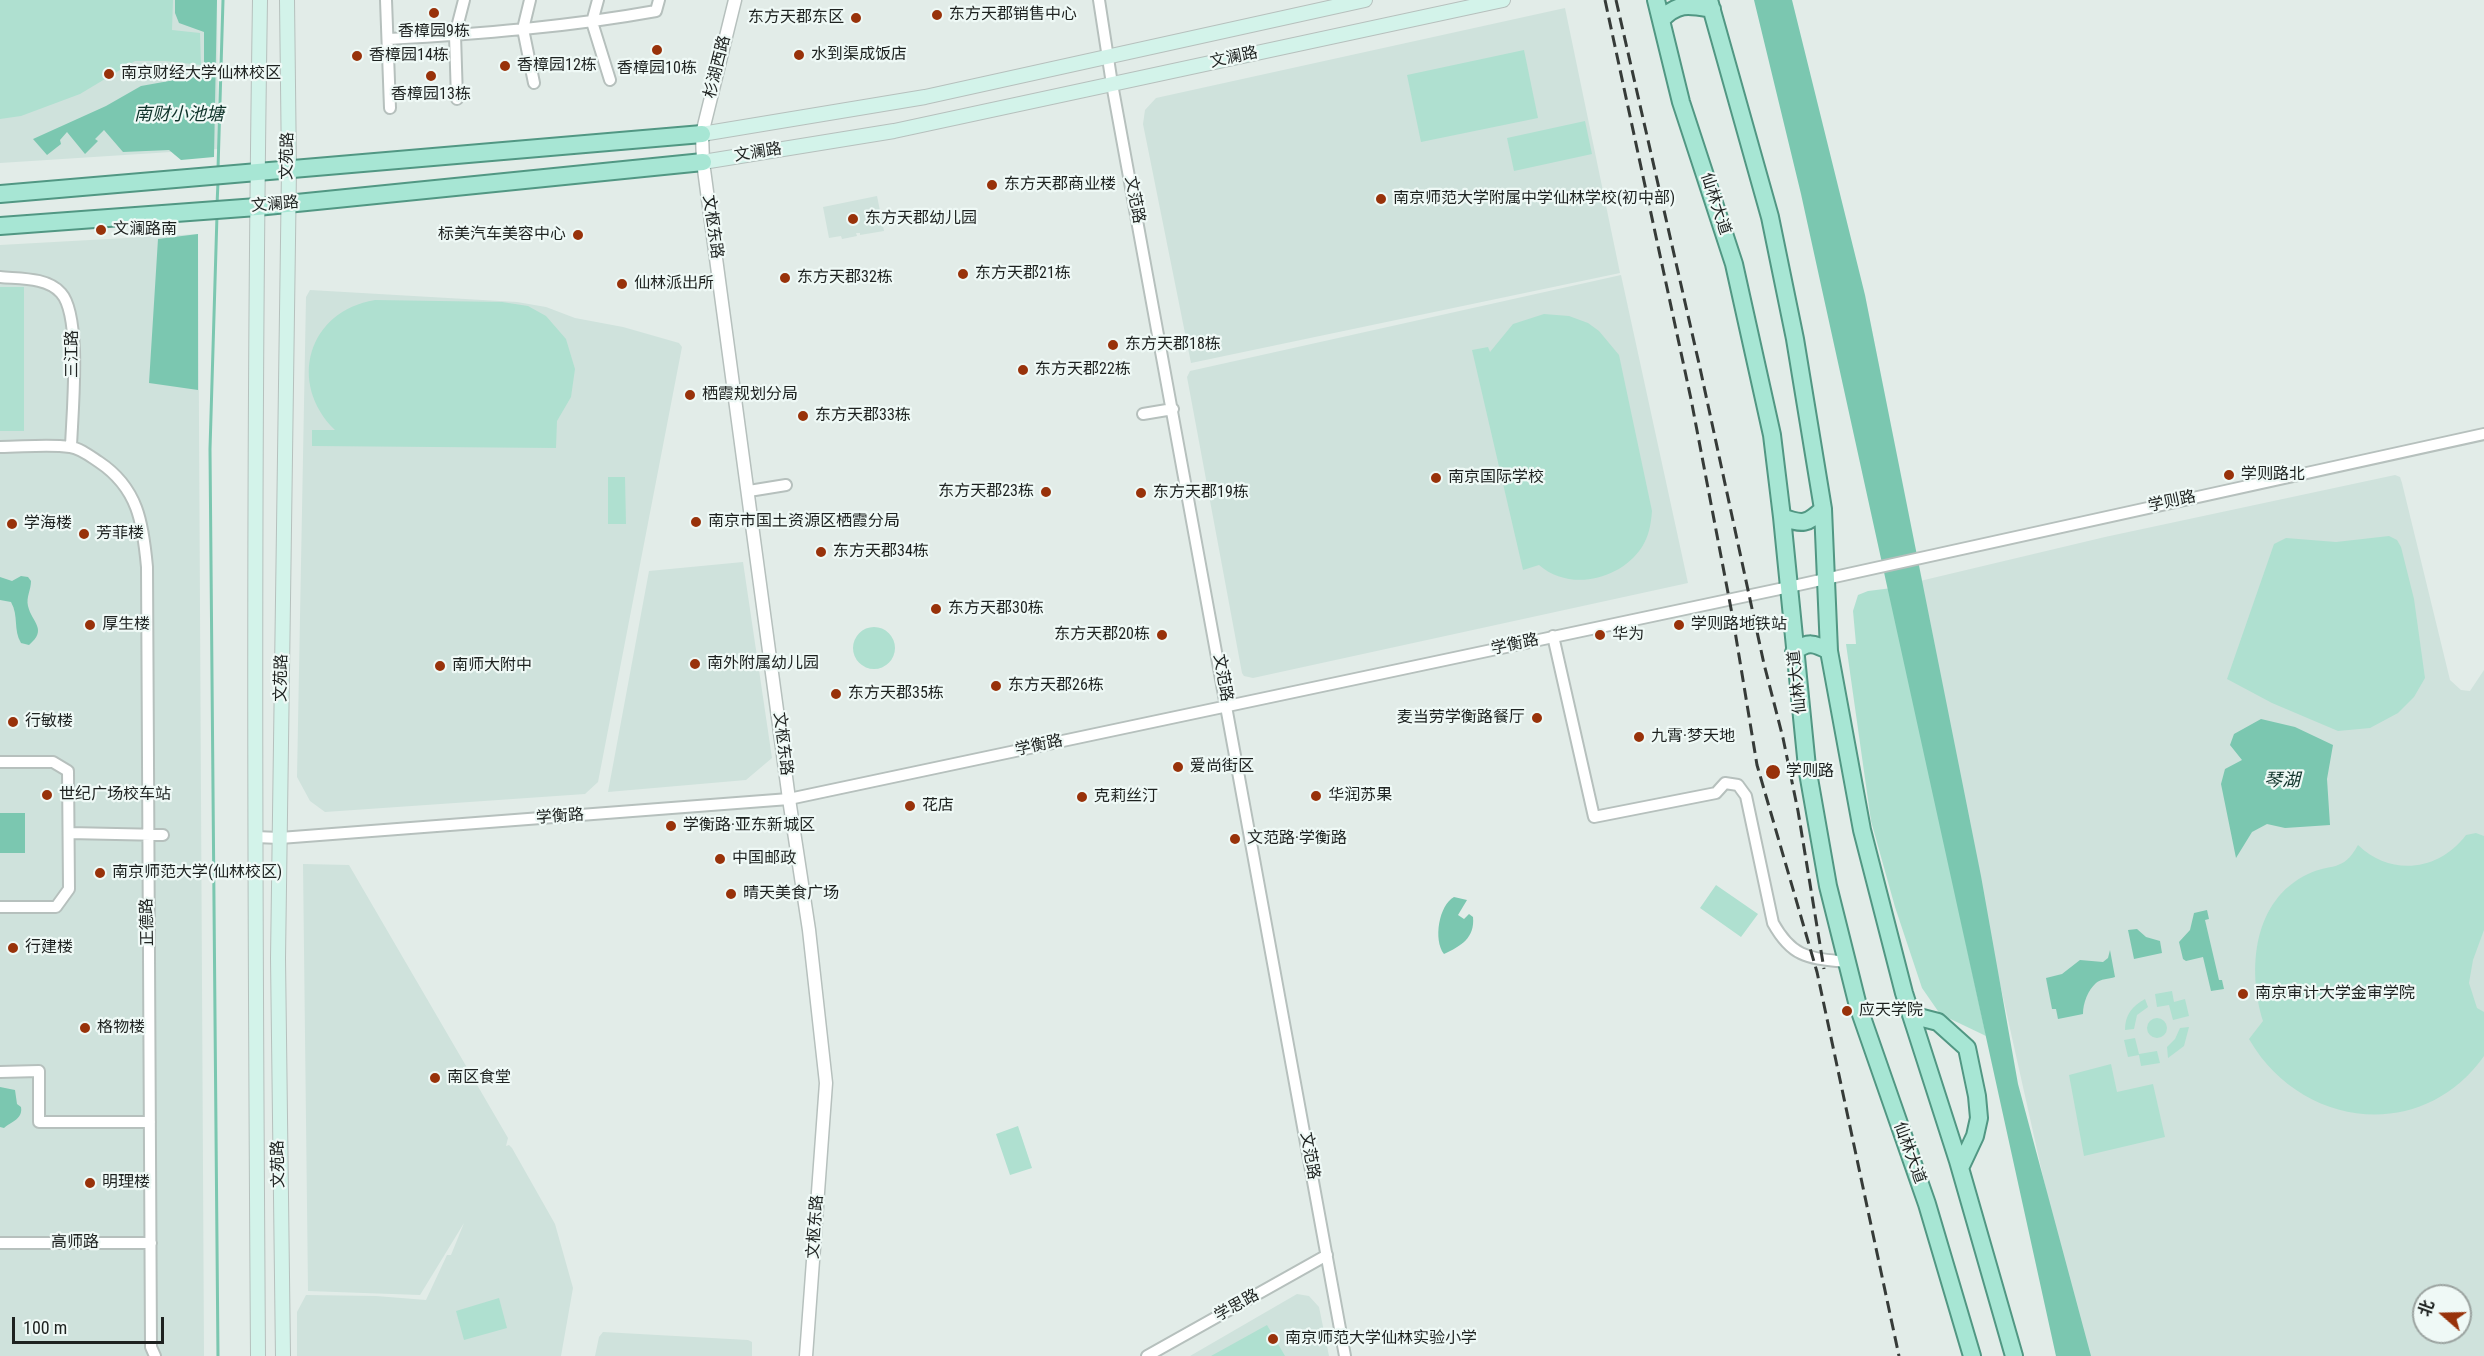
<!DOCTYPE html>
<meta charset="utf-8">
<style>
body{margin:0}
#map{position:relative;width:2484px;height:1356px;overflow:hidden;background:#e2ece8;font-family:"Roboto Condensed","Noto Sans SC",sans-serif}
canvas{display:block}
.north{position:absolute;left:2412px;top:1284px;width:60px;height:60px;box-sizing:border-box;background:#eff9f6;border:2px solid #9ba3a0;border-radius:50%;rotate:290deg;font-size:16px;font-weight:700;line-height:24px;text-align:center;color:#1e2220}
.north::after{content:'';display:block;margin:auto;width:21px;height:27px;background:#98320a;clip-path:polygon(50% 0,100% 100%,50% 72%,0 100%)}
.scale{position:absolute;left:12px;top:1317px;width:152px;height:27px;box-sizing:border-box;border:3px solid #1e2220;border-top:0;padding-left:8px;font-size:18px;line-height:21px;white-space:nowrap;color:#1e2220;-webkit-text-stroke:4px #eff9f6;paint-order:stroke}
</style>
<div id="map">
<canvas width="2484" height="1356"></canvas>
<div class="north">北</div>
<div class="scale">100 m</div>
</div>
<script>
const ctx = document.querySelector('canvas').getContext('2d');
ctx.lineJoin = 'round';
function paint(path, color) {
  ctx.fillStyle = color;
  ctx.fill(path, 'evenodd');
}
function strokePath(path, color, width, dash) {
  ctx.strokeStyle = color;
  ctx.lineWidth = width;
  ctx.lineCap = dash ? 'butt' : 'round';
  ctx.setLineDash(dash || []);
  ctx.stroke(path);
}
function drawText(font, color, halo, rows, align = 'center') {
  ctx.font = font + ' "Roboto Condensed","Noto Sans SC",sans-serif';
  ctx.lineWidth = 4.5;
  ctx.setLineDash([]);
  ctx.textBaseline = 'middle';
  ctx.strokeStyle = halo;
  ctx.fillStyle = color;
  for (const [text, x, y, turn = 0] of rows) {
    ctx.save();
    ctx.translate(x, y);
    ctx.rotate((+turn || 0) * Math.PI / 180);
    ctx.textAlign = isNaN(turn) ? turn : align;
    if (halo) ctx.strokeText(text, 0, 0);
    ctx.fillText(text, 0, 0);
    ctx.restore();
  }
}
paint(new Path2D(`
 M0,0h217l1,149 -218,14z
 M1565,8l55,265 -429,90 -48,-239 2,-14 11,-12z
 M877,196l7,35 -24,4v-2h-4l1,3 -15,3 -1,-3 -12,2 -6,-31z
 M198,234l6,1122h-204v-1111z
 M1621,275l67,308 -435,95 -9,-2 -2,-3 -55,-296 3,-6z
 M310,290l207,12 29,5 29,11 48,9 56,16 3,4 -84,435 -13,12 -260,18 -15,-11 -13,-24 9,-480z
 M2395,475l5,2 2,6 48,197 11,10 9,1 14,-21v686h-401l-169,-758 6,-17 185,-44zM2424,1296h36v36h-36z
 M743,562l29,196 -26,22 -138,12 41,-221z
 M303,864l46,1 159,273 -2,8 3,-1 3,3 43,76 18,64 -12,68h-264v-44l9,-17 70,1 50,4 21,-45h4l13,-32 -44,72 -112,-4z
 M1297,1294l12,2 10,11 10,49h-139z
 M603,1332l145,8 4,2v14h-157l4,-19z`), '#cfe2dc');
paint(new Path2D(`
 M0,0h173l-1,30 28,3 1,32 -36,-4h-30l-55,33 -59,22 -21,3z
 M1524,50l14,68 -117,24 -14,-67z
 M1585,121l7,33 -78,17 -7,-33z
 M0,287h24v144h-24z
 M375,300l127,2 26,4 18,10 20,23 9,30 -4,28 -14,24 -1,27 -244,-2v-16h23c-48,-47 -27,-119 40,-130z
 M1544,314l25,2 19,7 11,8 20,24 33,156c-1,13 -3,25 -10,36 -22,33 -72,45 -103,18l-16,5 -51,-220 16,-3 2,5 23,-28z
 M608,477h17l1,47h-18z
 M2389,536l8,4 4,7 13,52 11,79 -11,19 -16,16 -28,15 -32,3 -66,-28 -45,-24 47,-135 12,-6 50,4z
 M1892,588l1,16 93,432 -46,-22 -18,-26 -27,-81 -24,-86 -25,-177h10l-3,-33 5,-16 10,-4z
 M853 648a21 21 0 1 1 42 0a21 21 0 1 1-42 0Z
 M2476,833l8,3v94l-11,30 -4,23 8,25 7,4v44c-62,88 -184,72 -235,-17l14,-18c-16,-52 -10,-121 45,-147 22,-11 35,-1 50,-29 33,32 81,26 108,-10z
 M1716,885l42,29 -17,23 -41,-29z
 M2172,991l2,11 11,-3 4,17 -16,4 -4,-15 -12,2 -2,-13z
 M2145,999l3,8 -11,8 -3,14 -9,1c0,-15 7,-24 20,-31z
 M2147 1028a10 10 0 1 1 20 0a10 10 0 1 1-20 0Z
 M2189,1027l-5,19 -16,12 -1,-11 8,-8 5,-11z
 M2135,1038l4,16 18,-3 3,12 -19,3 -2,-11 -11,2 -4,-17z
 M2111,1064l6,28 36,-8 12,53 -81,19 -15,-81z
 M1018,1126l14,42 -22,7 -14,-41z
 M499,1298l8,30 -43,12 -8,-29z
 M1267,1325l18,31h-74z`), '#afe0d0');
paint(new Path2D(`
 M175,0h42l-3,157 -33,3 -12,-10 -46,2 -19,-22 -9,9 3,2 -13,13 -18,-22 -7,8 1,4 -14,11 -14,-16 73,-33 35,-20 56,-10 7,-7v-37l-25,-9 -4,-10z
 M1754,0h38l73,295 116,581 37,208 73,272h-35l-255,-1162z
 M198,234v156l-49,-7 9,-144z
 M21,576l7,1 3,4c0,9 -5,16 -3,25 4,17 20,23 1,39l-8,-2c-8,-13 -2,-27 -10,-41l-11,-2v-23l12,4z
 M2261,719l34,8 38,18 -6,34 3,46 -45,3 -18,-4 -15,8 -16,26 -15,-74 4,-15 17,-9 -12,-15 4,-11z
 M0,813h25v40h-25z
 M1454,897l13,3 -9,15 6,4 5,-5 4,3c2,21 -12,29 -29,37 -11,-14 -5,-49 10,-57z
 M2207,910l2,9 -4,1 14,60h3l2,9 -13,2 -8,-34 -17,4 -3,-2 -4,-17 11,-12 4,-17z
 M2137,929l9,8 14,4 2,12 -28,6 -6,-29z
 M2110,950l5,27c-6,2 -15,2 -19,6 -8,7 -13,20 -13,31l-25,5 -2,-10h-4l-6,-31 16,-4 18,-14 23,2 5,-4z
 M0,1087l15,3 2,14 4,3c2,12 -9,14 -17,21l-4,-1z`), '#7bc7b0');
strokePath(new Path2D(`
 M218,169l5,-169
 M217,205l1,-23
 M217,215l-7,234 8,907`), '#7bc7b0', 3);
const minor = new Path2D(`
 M386,0l4,108
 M530,0l-7,29 11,54
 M598,0l-6,22 18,58
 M1099,0l13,84 233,1272
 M389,39c89,-5 179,-12 267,-28l3,-11
 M457,99l-2,-64 9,-35
 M0,277c19,2 47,0 61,16 21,23 11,121 10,154
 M1143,414l30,-5
 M0,447c23,0 48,-3 70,0 10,1 20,9 29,15 39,26 44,61 48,105l4,780 4,9
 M749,491l37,-6
 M1553,636l41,181 122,-24 9,-10 13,2 8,11 27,127c20,36 37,35 74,39
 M0,762h53l15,9 1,118 -13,18h-56
 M69,833l94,2
 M255,837l25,1 509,-39 1000,-212 695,-153
 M0,1072l39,-1v51h111
 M0,1243h151
 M1147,1356l180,-101`);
const tertiary = new Path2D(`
 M735,0l-33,134 1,28 86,637 20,131 17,153 -20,273`);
const secondary = new Path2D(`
 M702,134l223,-37 440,-97
 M703,162l191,-31 609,-131
 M258,1356c-3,-452 -5,-904 2,-1356
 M283,1356l-5,-398 11,-789 -2,-169`);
const primary = new Path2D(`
 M1656,0l25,102 53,162 38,171 10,82 25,250 21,119 30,120 69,198 45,152
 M1709,0l61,217 25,122 28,170 6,142 33,179 42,163 54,168 56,195
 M1661,20c17,-18 28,-15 51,-11
 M0,194l702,-60
 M0,226l257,-19 446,-45
 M1782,517c21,8 25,7 41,-8
 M1794,652c14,-11 20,-9 35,-1
 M1911,1015l27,7 29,26 10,48 2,22 -4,18 -15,32`);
strokePath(minor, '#b6c0bd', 14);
strokePath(tertiary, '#b6c0bd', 15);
strokePath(secondary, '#b6c0bd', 16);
strokePath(primary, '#519783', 20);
strokePath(minor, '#fff', 10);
strokePath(tertiary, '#fff', 12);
strokePath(secondary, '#d3f3ea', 14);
strokePath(primary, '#a7e6d4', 16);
strokePath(new Path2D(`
 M1605,0l86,399 42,220 24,146 60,207 82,384
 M1616,0l84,368 64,296 19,74 15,73 26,158`), '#363b38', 3, [12, 6]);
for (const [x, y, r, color] of [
 [434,13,6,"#98320a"],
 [937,15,6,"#98320a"],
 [856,18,6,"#98320a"],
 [657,50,6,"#98320a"],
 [799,55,6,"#98320a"],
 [357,56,6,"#98320a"],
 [505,66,6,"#98320a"],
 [109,74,6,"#98320a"],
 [431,76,6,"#98320a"],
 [992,185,6,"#98320a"],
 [1381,199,6,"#98320a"],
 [853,219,6,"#98320a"],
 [101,230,6,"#98320a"],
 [578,235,6,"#98320a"],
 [963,274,6,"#98320a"],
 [785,278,6,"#98320a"],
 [622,284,6,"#98320a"],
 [1113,345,6,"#98320a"],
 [1023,370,6,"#98320a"],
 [690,395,6,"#98320a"],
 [803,416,6,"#98320a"],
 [2229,475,6,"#98320a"],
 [1436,478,6,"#98320a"],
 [1046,492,6,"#98320a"],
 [1141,493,6,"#98320a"],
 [696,522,6,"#98320a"],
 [12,524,6,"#98320a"],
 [84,534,6,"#98320a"],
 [821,552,6,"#98320a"],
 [936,609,6,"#98320a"],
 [90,625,6,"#98320a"],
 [1679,625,6,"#98320a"],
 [1162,635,6,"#98320a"],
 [1600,635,6,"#98320a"],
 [695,664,6,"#98320a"],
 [440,666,6,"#98320a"],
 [996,686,6,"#98320a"],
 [836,694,6,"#98320a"],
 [1537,718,6,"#98320a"],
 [13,722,6,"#98320a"],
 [1639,737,6,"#98320a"],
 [1178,767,6,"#98320a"],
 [1773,772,8,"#98320a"],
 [47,795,6,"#98320a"],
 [1316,796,6,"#98320a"],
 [1082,797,6,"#98320a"],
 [910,806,6,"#98320a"],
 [671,826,6,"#98320a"],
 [1235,839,6,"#98320a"],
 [720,859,6,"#98320a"],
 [100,873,6,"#98320a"],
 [731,894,6,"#98320a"],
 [13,948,6,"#98320a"],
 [2243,994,6,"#98320a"],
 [1847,1011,6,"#98320a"],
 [85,1028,6,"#98320a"],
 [435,1078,6,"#98320a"],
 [90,1183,6,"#98320a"],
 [1273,1339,6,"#98320a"]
]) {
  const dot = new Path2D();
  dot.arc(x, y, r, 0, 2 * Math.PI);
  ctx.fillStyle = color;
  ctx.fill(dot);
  strokePath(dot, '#eff9f6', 2);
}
drawText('16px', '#1e2220', '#eff9f6', [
 ["东方天郡销售中心",949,15],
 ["东方天郡东区",844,18,"right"],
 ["香樟园9栋",434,32,"center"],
 ["水到渠成饭店",811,55],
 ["香樟园14栋",369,56],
 ["香樟园12栋",517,66],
 ["香樟园10栋",657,69,"center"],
 ["南京财经大学仙林校区",121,74],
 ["香樟园13栋",431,95,"center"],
 ["东方天郡商业楼",1004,185],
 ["南京师范大学附属中学仙林学校(初中部)",1393,199],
 ["东方天郡幼儿园",865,219],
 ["文澜路南",113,230],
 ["标美汽车美容中心",566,235,"right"],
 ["东方天郡21栋",975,274],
 ["东方天郡32栋",797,278],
 ["仙林派出所",634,284],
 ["东方天郡18栋",1125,345],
 ["东方天郡22栋",1035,370],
 ["栖霞规划分局",702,395],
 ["东方天郡33栋",815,416],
 ["学则路北",2241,475],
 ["南京国际学校",1448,478],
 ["东方天郡23栋",1034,492,"right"],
 ["东方天郡19栋",1153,493],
 ["南京市国土资源区栖霞分局",708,522],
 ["学海楼",24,524],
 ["芳菲楼",96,534],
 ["东方天郡34栋",833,552],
 ["东方天郡30栋",948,609],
 ["厚生楼",102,625],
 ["学则路地铁站",1691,625],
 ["东方天郡20栋",1150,635,"right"],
 ["华为",1612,635],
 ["南外附属幼儿园",707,664],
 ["南师大附中",452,666],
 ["东方天郡26栋",1008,686],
 ["东方天郡35栋",848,694],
 ["麦当劳学衡路餐厅",1525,718,"right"],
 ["行敏楼",25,722],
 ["九霄·梦天地",1651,737],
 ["爱尚街区",1190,767],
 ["学则路",1786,772],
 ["世纪广场校车站",59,795],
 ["华润苏果",1328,796],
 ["克莉丝汀",1094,797],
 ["花店",922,806],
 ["学衡路·亚东新城区",683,826],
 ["文范路·学衡路",1247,839],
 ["中国邮政",732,859],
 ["南京师范大学(仙林校区)",112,873],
 ["晴天美食广场",743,894],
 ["行建楼",25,948],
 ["南京审计大学金审学院",2255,994],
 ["应天学院",1859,1011],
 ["格物楼",97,1028],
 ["南区食堂",447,1078],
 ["明理楼",102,1183],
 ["南京师范大学仙林实验小学",1285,1339]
], 'left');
drawText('16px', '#1e2220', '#eff9f6', [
 ["文澜路",1234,58,-12],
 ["杉湖西路",718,67,-76],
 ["文澜路",758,153,-9],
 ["文苑路",288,156,-89],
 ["文范路",1134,200,79],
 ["仙林大道",1715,204,72],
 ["文澜路",275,205,-5],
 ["文枢东路",712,227,82],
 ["三江路",73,354,-90],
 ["学则路",2172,502,-12],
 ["学衡路",1515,645,-12],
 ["文苑路",282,678,-89],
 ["文范路",1222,678,80],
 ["仙林大道",1798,682,-96],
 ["文枢东路",782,744,83],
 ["学衡路",1039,746,-12],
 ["学衡路",560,817,-4],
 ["正德路",148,922,-91],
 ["仙林大道",1909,1153,70],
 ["文范路",1309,1156,80],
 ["文苑路",279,1164,-91],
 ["文枢东路",816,1227,-86],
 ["高师路",75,1243],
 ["学思路",1237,1306,-29]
]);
drawText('italic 18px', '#0f332a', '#eff9f6', [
 ["南财小池塘",179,115],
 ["琴湖",2282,781]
]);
</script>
